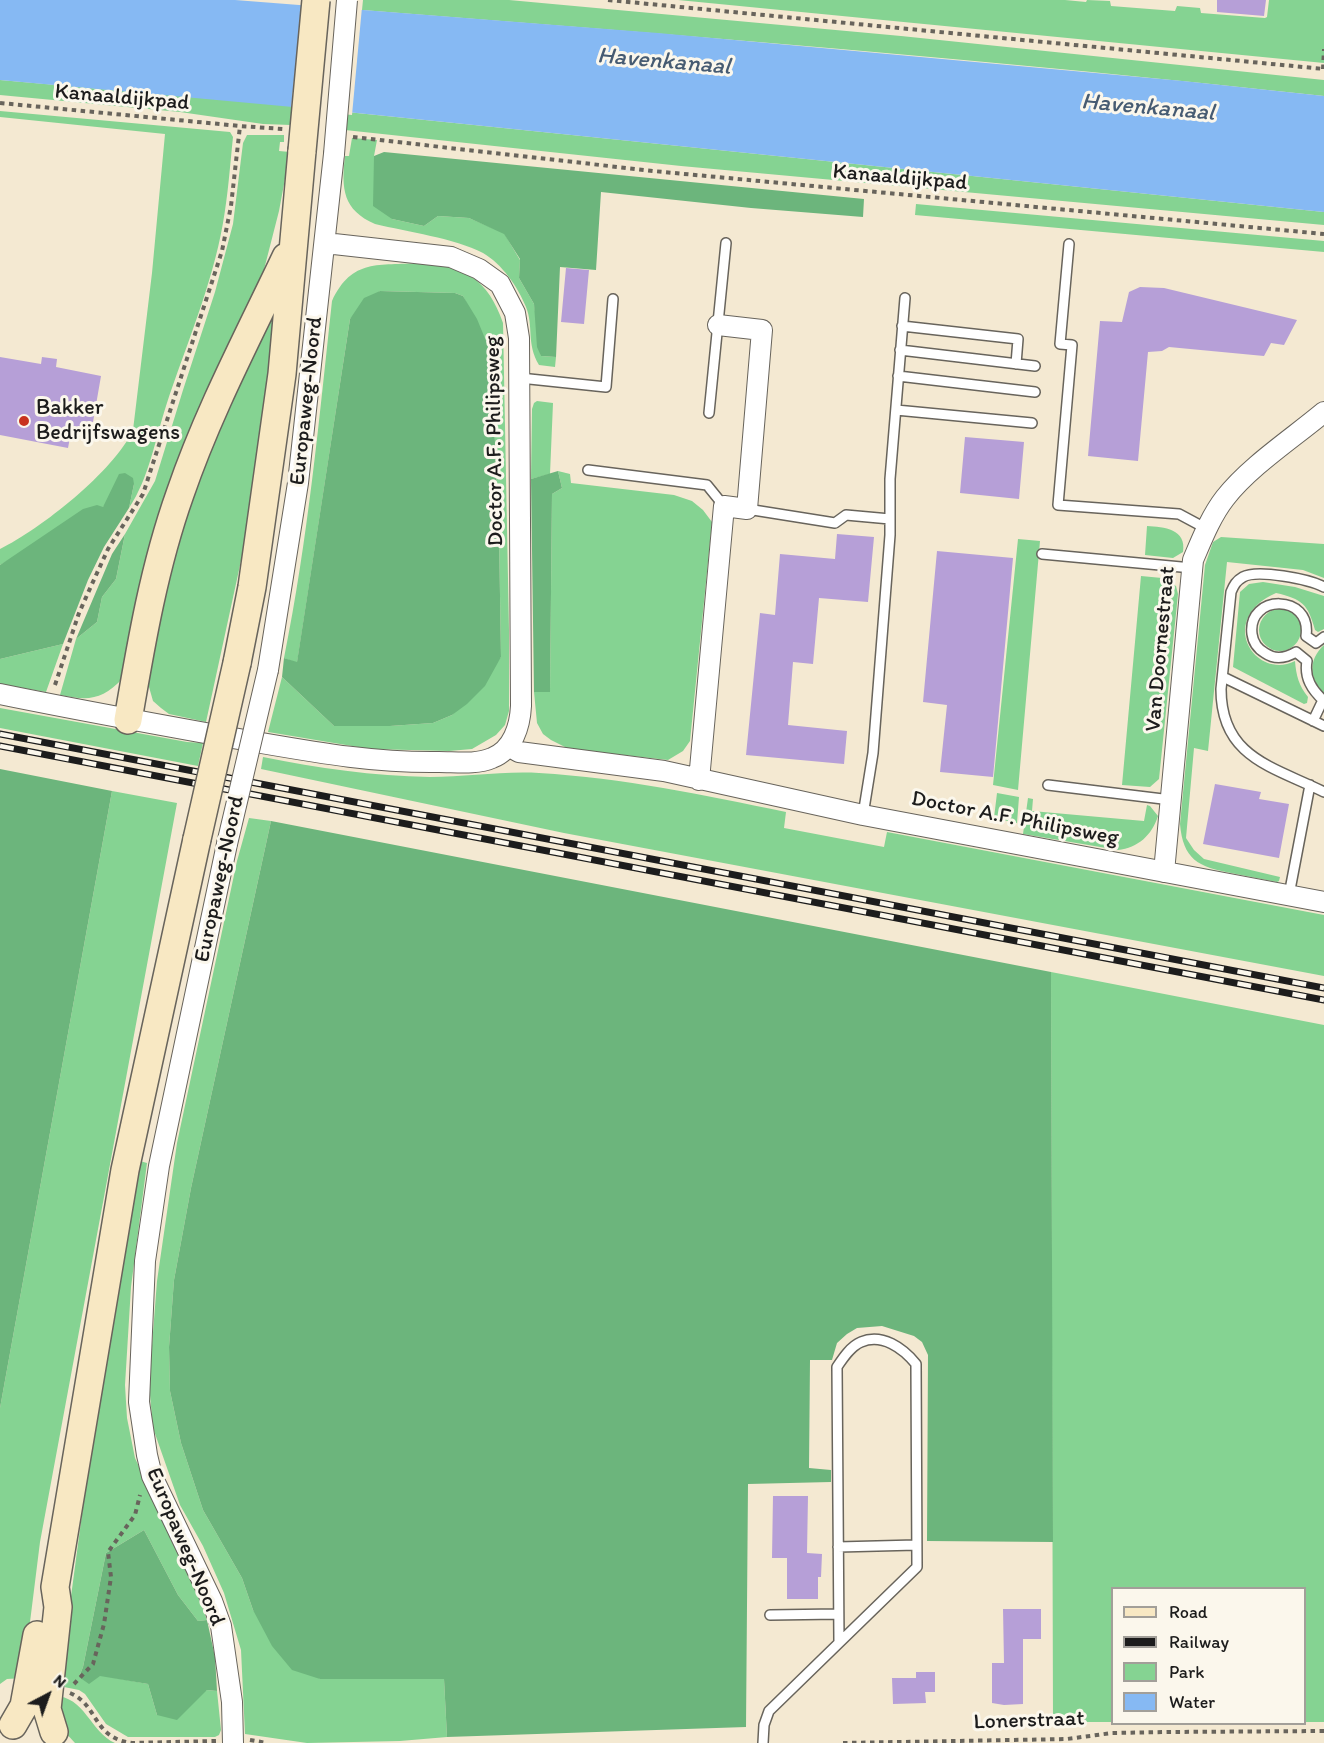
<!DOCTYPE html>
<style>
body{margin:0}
#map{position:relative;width:1324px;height:1743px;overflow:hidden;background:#f4e9d2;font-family:Itim,sans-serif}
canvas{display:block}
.legend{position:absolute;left:1111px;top:1587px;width:195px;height:138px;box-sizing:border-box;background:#fbf7ec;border:2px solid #a29f99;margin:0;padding:8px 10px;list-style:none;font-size:18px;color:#1c1c1c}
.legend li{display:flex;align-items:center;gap:12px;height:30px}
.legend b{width:30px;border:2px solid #a29f99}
.north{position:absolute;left:18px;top:1665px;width:60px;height:60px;-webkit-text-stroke:4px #fbf7ec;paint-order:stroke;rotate:41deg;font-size:16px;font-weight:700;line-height:24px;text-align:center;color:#1c1c1c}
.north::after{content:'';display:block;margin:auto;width:21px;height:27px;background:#1c1c1c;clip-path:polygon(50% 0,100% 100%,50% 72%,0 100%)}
</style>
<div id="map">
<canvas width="1324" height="1743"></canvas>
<ul class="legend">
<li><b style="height:8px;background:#f8e8c3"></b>Road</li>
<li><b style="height:8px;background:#1c1c1c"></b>Railway</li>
<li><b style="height:16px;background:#85d392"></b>Park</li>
<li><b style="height:16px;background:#86b9f3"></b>Water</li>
</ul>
<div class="north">N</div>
</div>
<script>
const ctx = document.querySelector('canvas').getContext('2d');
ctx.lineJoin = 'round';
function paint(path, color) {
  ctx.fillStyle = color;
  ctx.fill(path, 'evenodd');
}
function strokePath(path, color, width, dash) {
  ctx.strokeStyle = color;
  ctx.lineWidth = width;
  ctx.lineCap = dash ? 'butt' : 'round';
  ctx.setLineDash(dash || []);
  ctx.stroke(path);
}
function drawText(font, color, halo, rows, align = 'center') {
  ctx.font = font + ' Itim,sans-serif';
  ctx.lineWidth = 6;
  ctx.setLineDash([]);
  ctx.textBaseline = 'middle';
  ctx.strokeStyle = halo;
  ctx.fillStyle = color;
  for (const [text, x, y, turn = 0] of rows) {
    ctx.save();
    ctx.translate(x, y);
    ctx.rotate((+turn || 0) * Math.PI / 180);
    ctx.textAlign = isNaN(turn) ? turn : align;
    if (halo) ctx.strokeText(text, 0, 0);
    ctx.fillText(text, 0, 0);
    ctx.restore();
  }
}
paint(new Path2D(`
 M363,0h146l392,36 423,44v16c-320,-35 -641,-61 -962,-86z
 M678,0h387l21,2 1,-2 23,1 1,5 64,5 2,-5 23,2 1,5 64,5 2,-1 2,-17h55v63z
 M0,80l293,26 -2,19 -28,-1 -83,-12 -180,-17z
 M0,111l230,21 3,5c-3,29 -5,58 -10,86 -11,63 -37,122 -57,183 -11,34 -17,72 -37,102l5,-24 -31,23 -103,58v-16c41,-20 114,-78 133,-119l19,-157 13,-139 -165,-17z
 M347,112l977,100v13l-643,-59 -336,-36z
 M247,135h37v7h-4l-1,9 11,1 -11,59 -21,82 -135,385c-21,22 -34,23 -63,17l16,-56 21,-17 5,-25 14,-18 9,-45 30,-53 28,-91 32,-98 18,-68 10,-81z
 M352,138l25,2 -3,16 18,63 32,7 14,-10 31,2 35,15 16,27 -1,18 15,26 7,52 15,1 -1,10 -16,-2c-13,-22 -5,-38 -13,-58 -8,-20 -24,-43 -43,-54 -29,-15 -75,-21 -108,-29 -32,-14 -34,-35 -30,-68h4z
 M916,204l408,37v11l-409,-37z
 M420,263c45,3 68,16 83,60l6,307v81l-4,14 -9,10 -24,14 -23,2 -79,-2 -102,-17 14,-55 52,49h56l43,-3 19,-8 49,-58 -2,-124 -8,-180 -28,-57 -8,-3 -75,-2 -30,28 -53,344 -13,-5c24,-118 35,-238 48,-357 20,-43 47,-35 88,-38z
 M273,301l2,13 -6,54 -22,165 -41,189 -37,-8 -8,-6 -8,-7 -8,-28 36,-153z
 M537,401l16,2 -3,71 -19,5 1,-70 2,-6z
 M558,471l12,3 1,9 103,12 18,6 11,9 9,12 -22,219 -7,10 -15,9 -99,-11 -18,-9 -8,-6 -6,-11 -3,-31 16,-1 2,-197 10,-6z
 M1147,526c17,1 40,3 36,26l-10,6 -28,-3z
 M1221,537l103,7v34l-21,-8 -76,-8 -19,189 -14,-3 -8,90 8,12 10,9 76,18 -1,4 -2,1c-16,-3 -31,-6 -46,-9 -33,-6 -48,-14 -51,-49l25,-259 8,-23z
 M1018,539l22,2 -22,249 -25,-5z
 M1141,576l21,2 14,8 2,8 -19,185 -9,8 -28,-2z
 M1263,582l32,5 29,9v33l-6,3 -3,-2c-7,-26 -13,-31 -39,-37 -60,26 -21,88 19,68 1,14 4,25 13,36l-1,6 -3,1 -71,-37 7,-75 9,-8z
 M1259 630a21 21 0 1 1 42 0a21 21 0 1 1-42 0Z
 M63,644l-17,48 -46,-8v-25z
 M1324,645v49c-15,-16 -16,-34 0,-49z
 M0,708l187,34 16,1 -5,23 -198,-38z
 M263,757c55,11 110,19 167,20 36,0 72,-6 109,-4 84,5 165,22 247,39l-2,16 100,19 3,-15 437,83v61l-760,-143 -303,-64z
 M112,791l65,12 -137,739 -17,136 -16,1 -7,5v-276z
 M997,793l22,4 -2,26 -23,-5z
 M1028,798l5,1 -1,12 112,10 3,-16 3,1 8,10c-6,19 -20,32 -40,34l-95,-16z
 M249,818l22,3 -80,367 -17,92 -5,67 1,44 11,52 22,67 39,68 11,32 67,69h124l3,58 -47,4 -93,2 -62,-9 -4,-84 -17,-57 -21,-47 -23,-41 -27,-77 -4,-44 8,-103 20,-138 60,-282z
 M1051,972l273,53v697h-19l-1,-134h-192v134h-59z
 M140,1161l7,2 -16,124 -6,98 2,33 8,40 63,137 9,25 -9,1 -20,-26 -34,-65 -38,23 -23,114 -4,10 21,-2 48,9 9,31 50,-25 10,1 4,39 -2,5 -4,2h-87l-22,-13 -21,-30 -6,-4 -20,-4 28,-209z
 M54,1696c31,0 36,36 61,47h-40l-12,-13z`), '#85d392');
paint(new Path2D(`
 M384,152l480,47 -1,18 -112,-9 -150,-16 -5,78 -36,-3 -4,90 -15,-1 -4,-9 -3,-43 -15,-26 1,-19 -16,-25 -35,-16 -31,-2 -14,10 -32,-7 -19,-13 1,-50z
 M380,291l75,2 8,3 14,23 14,34 8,180 2,124 -16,29 -18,18 -15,11 -19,8 -43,3h-56l-52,-49 2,-19 13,4 53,-343 14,-21z
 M558,471l4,17 -10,6 -2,198h-16l-3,-213z
 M125,473l8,5 1,6 -5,24 -25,39 -16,33 -25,64 -63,15v-94l83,-56 14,-4 6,2 16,-33z
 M125,534l-9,45 -14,18 -5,25 -21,17 36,-85z
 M0,769l112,22 -112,617z
 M271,821l780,151 2,570 -126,-1 1,-186 -6,-13 -8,-6 -32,-10 -25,2 -10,6 -10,9 -5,17h-22l-1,108 22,2v12l-83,2 -2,243 -299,10 -3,-58h-124l-28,-9 -20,-24 -19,-36 -11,-32 -39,-68 -22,-67 -11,-52 -1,-44 5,-67 17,-92z
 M144,1530l34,65 20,26 9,-1 8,37 2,34 -10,-1 -30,30 -20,-5 -9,-31 -48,-8 -11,8 -10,-7 4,-10 23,-114z`), '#6cb57c');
paint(new Path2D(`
 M0,0h235l423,33 525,48 141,15v116l-977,-100 -347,-32z`), '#86b9f3');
paint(new Path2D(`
 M302,2l60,5 -10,108 -61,-6z`), '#f4e9d2');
paint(new Path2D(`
 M1217,0h49l-2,16 -47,-4z
 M566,268l23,2 -5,54 -23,-2z
 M1140,287l24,1 133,32 -13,25 -13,-2 -7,13 -95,-9 -7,4 -14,1 -10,109 -50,-5 12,-135 22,1 7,-30z
 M0,357l41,7 1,-7 15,2 -1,8 45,9 -8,46 -10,-1 -2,8 -9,-2 -4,21 -68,-13z
 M965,437l59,5 -5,57 -59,-6z
 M837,534l37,3 -6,65 -49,-4 -6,66 -20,-2 -5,63 59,6 -3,33 -98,-9 14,-142 15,2 5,-61 55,5z
 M937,551l76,7 -20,219 -53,-5 7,-67 -24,-3z
 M1215,784l46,8 -2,7 30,5 -10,54 -76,-14z
 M773,1496h35l-1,57 15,1 -1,23h-3v22h-31v-41h-15z
 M1003,1609h38v30h-18v65l-19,1 -12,-2v-40h12z
 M916,1672h19v20h-10l1,11 -33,1 -1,-26h24z`), '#b69fd7');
const lane = new Path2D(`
 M1069,244l-9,100 12,1 -14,160 121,9 28,15
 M902,326l116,13 -2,25
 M900,350l135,16
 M898,376l137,16
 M520,378l86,9 7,-88
 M896,410l136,13
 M709,413l17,-170
 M588,470l119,15 17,21
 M747,509l88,14 11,-8 44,4
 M1042,554l150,14
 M1324,587c-15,-8 -67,-18 -81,-10 -7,4 -9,8 -12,15l-10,97c0,69 53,78 103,103
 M1324,637l-8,6 -10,-7c6,-43 -59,-42 -54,-2 1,8 6,15 13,19 10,7 21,5 31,-1l11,9c-3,17 5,29 17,40
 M1223,677l101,49
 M1313,721l10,-21
 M1048,785l123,15
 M863,815l10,-62 17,-218v-56l15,-181
 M1289,895l21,-110
 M838,1547l78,-2
 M770,1615l68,-1
 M763,1743l1,-18 5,-14 148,-144 -1,-203c-13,-16 -34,-31 -55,-22 -10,4 -18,16 -24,25l2,275`);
const street = new Path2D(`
 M268,670l30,-187 36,-329
 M0,694c83,17 166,32 250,47 64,11 123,22 189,21 17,0 37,3 53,-4 21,-8 28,-32 29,-52l-2,-368 -4,-25 -15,-29 -21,-15 -28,-12 -126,-14
 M508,746l11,6 145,19 199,44 461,87
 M699,780l25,-274 23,3 15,-179 -44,-5
 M227,844l-68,322 -14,95 -6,141 8,53 5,21 60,125 9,25 11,76 1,41
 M1164,872l29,-312c9,-21 18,-44 32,-62 25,-32 68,-60 99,-86`);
const secondary = new Path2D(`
 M237,663l15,-76 30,-213 20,-223
 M128,720c13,-76 26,-153 52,-226 28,-82 69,-159 106,-237
 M13,1725l11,-19 13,-71
 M54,1732l-7,-23 11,-102 -3,-20 70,-417 72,-331`);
strokePath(lane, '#68645c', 12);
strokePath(street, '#68645c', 22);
strokePath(secondary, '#68645c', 30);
strokePath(new Path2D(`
 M608,0l716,69
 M1323,69l1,-20
 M0,103l240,23 43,3
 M353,137l300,34 671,63
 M55,685l24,-72 13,-29 16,-35 35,-55 79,-243 9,-45 9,-80
 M74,1684l19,-20 11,-40 7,-47 -3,-25 27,-37 5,-20
 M70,1693c29,12 22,45 62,50l84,-2
 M250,1740l17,3
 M843,1743l224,-4 45,-6 56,-1 156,-1`), '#68645c', 4, [4.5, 4.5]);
strokePath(lane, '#fff', 9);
strokePath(street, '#fff', 20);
strokePath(secondary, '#f8e8c3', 27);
const rail = new Path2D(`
 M0,734l1324,254
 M0,746l1324,254`);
strokePath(rail, '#1c1c1c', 7);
strokePath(rail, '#fbf7ec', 4.5, [14]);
const streetBridge = new Path2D(`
 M334,154l13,-154
 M227,844l41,-174`);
const secondaryBridge = new Path2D(`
 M302,151l14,-151
 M197,839l40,-176`);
strokePath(streetBridge, '#68645c', 22, []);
strokePath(secondaryBridge, '#68645c', 30, []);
strokePath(streetBridge, '#fff', 20);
strokePath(secondaryBridge, '#f8e8c3', 27);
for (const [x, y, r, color] of [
 [24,421,6,"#c8321e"]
]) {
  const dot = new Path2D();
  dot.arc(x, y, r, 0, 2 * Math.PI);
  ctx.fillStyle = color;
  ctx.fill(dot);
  strokePath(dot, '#fbf7ec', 2);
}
drawText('22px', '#1c1c1c', '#fbf7ec', [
 ["Kanaaldijkpad",122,98,5],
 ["Kanaaldijkpad",900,178,5],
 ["Europaweg-Noord",307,401,-84],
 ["Doctor A.F. Philipsweg",495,441,-91],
 ["Van Doornestraat",1161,649,-85],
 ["Doctor A.F. Philipsweg",1015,819,11],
 ["Europaweg-Noord",220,879,-78],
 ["Europaweg-Noord",185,1547,67],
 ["Lonerstraat",1029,1721,-2]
]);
drawText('22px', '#1c1c1c', '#fbf7ec', [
 ["Bakker",36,408],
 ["Bedrijfswagens",36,433]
], 'left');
drawText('italic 24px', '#465b72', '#fbf7ec', [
 ["Havenkanaal",664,62,5],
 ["Havenkanaal",1148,108,5]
]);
</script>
